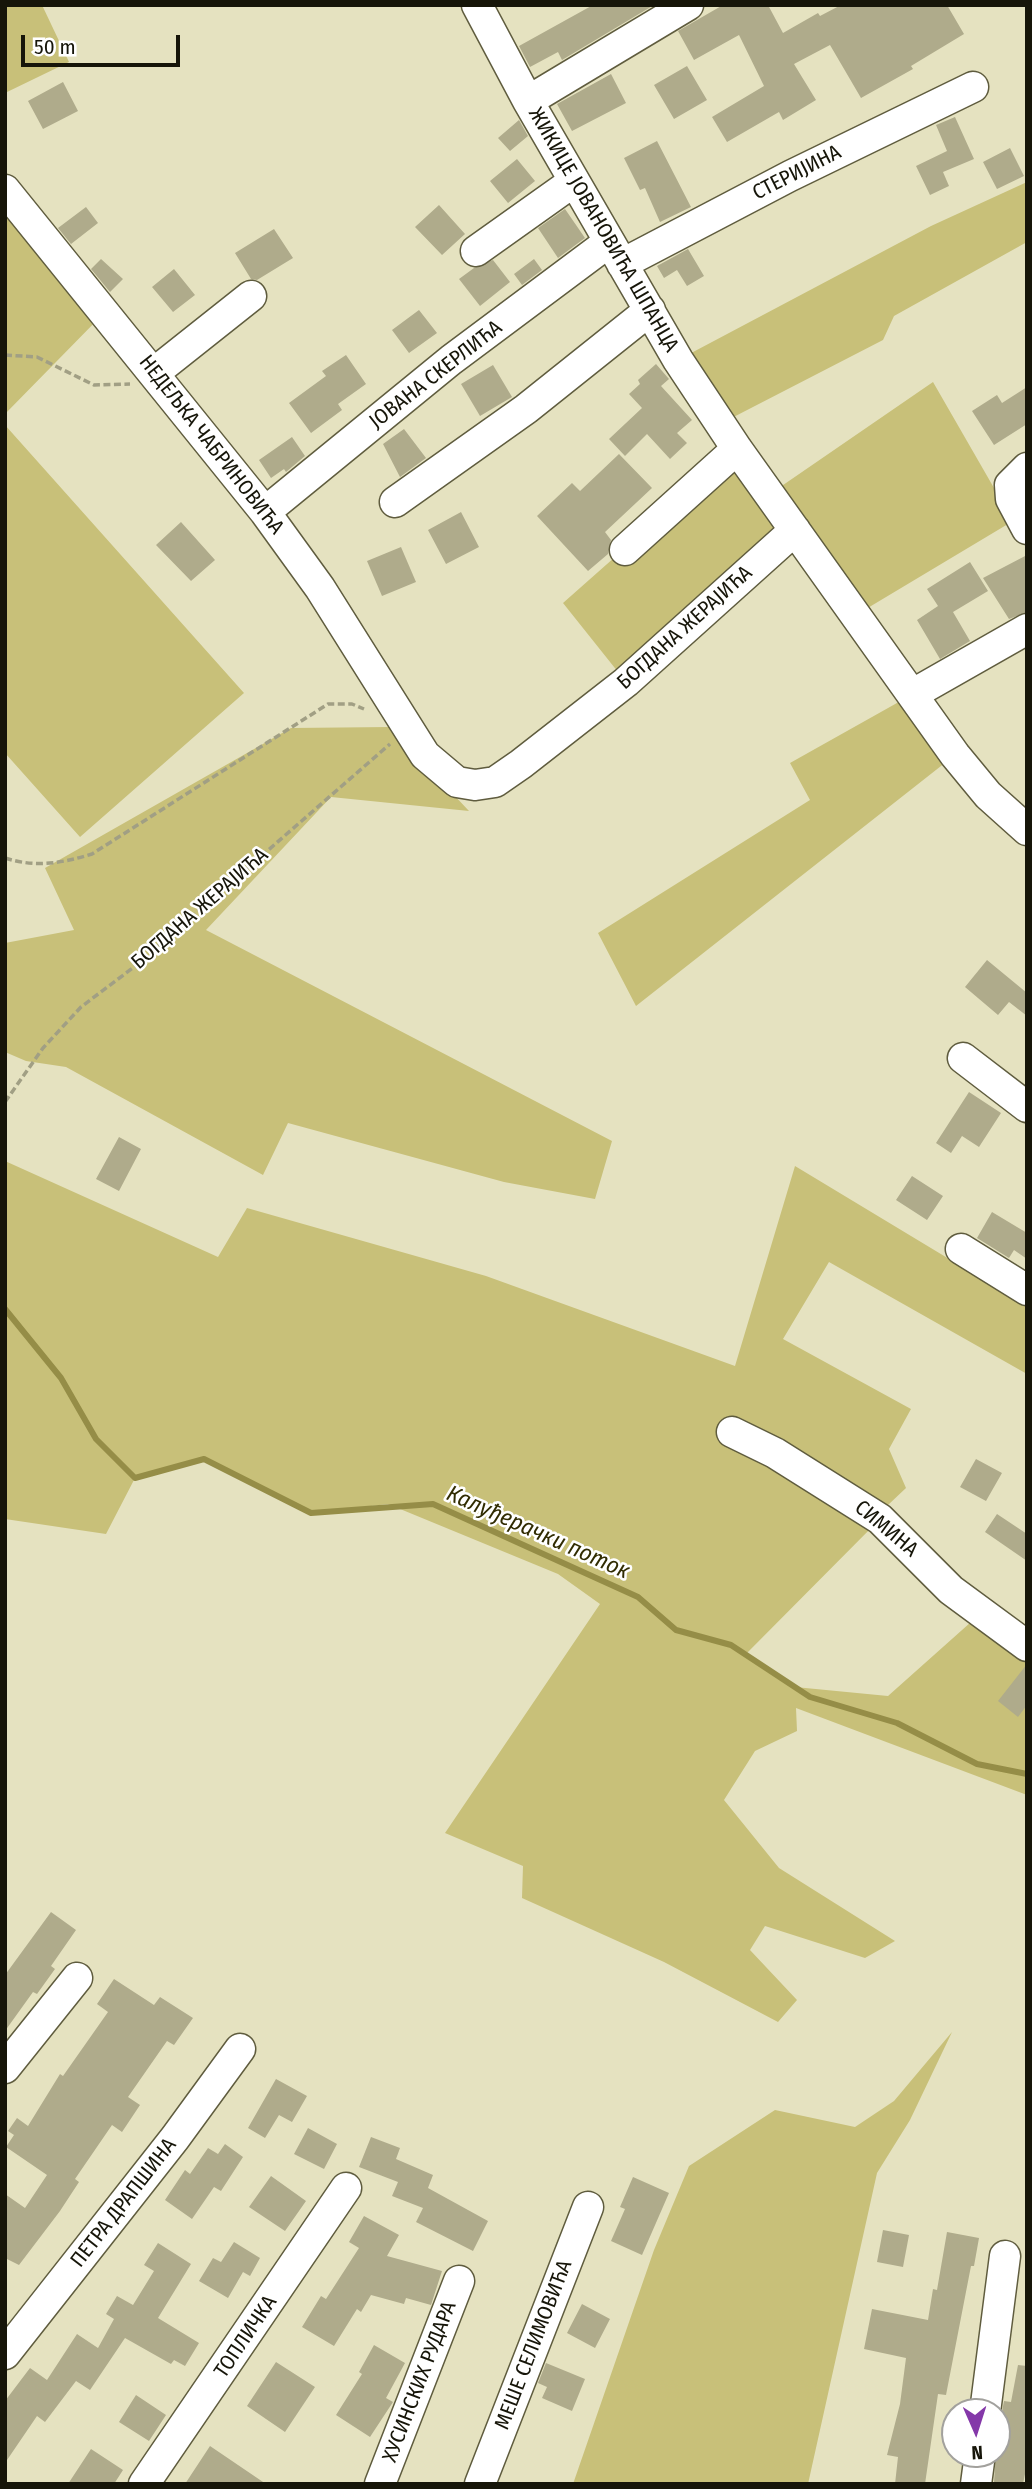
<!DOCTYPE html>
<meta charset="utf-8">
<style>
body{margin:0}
#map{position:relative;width:1032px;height:2489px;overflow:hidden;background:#e5e2c0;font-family:"Fira Sans Condensed",sans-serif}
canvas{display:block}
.frame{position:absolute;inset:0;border:7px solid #161509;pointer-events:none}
.north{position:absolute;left:941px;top:2398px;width:70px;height:70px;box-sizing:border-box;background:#fff;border:2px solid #a2a19d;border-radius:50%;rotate:177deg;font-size:19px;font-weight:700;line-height:28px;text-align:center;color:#161509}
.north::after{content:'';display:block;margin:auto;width:24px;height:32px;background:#8438a9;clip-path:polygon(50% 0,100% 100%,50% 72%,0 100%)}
.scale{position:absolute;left:21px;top:35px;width:159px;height:32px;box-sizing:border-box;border:4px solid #161509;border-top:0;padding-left:9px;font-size:21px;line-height:24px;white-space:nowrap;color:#161509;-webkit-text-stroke:5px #fff;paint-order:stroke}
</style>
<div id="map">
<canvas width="1032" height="2489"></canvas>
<div class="frame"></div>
<div class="north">N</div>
<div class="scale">50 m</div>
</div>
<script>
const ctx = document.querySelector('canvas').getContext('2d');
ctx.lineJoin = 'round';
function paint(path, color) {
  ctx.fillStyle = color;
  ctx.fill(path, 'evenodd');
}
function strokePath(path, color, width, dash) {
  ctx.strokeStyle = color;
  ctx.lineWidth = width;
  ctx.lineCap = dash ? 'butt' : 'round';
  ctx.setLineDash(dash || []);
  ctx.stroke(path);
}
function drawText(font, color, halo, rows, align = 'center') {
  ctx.font = font + ' "Fira Sans Condensed",sans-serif';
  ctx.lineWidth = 5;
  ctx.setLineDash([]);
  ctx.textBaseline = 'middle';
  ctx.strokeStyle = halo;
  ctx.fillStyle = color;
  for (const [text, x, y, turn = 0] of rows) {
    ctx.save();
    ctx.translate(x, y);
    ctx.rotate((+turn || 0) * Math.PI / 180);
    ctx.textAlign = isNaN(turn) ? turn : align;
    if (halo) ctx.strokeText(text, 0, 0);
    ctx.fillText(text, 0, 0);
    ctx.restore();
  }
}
paint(new Path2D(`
 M5,5h37l27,57 -64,31z
 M1027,182v60l-133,74 -11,24 -163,84 -42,-64 253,-134z
 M5,211l99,102 -99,101z
 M933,382l80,139 -157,94 -60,-85 -170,152 -63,-79 174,-154 33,45z
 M5,425l239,268 -164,144 -75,-84z
 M913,694l42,61 -319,251 -38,-73 212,-133 -20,-37z
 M390,727l79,84 -138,-14 -125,133 406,211 -17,58 -91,-17 -216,-59 -25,52 -197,-108 -40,-6 -21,-9v-109l69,-13 -29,-62 246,-140z
 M5,1161l213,96 29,-49 239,68 249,90 60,-200 232,140v68l-198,-112 -46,77 128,70 -22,40 17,39 -18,17 -4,10 -138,139 49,33 93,9 92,-82 47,31v150l-231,-87 1,23 -42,20 -31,49 55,68 116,73 -30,17 -100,-32 -15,24 47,50 -19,22 -114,-60 -142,-64 1,-32 -78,-33 155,-229 -42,-30 -170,-70 -77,9 -107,-54 -69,19 -29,56 -101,-15z
 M952,2032l-42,88 -33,53 -69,311h-235l81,-234 35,-84 86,-56 80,17 39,-26z`), '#c8c079');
strokePath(new Path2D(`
 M5,1309l56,69 35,61 39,39 69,-19 107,54 122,-9 205,93 38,33 55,15 79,52 87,26 80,41 50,10`), '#958d47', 6);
paint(new Path2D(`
 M593,5h61l-92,55 -4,-8 -28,15 -11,-21z
 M723,5h45l15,28 35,-20 2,3 21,-11h106l17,29 -53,32 2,3 -52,29 -31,-53 -36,19 22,36 -33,20 -4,-8 -52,30 -15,-25 52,-31 -25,-51 -45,25 -16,-29z
 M687,66l20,34 -33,19 -20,-34z
 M611,74l15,29 -54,28 -15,-27z
 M63,82l15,29 -35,18 -15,-28z
 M955,117l19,42 -31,13 6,14 -19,9 -14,-29 31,-15 -11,-26z
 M519,120l9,16 -18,15 -12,-13z
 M657,141l34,66 -31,15 -15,-34 -5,2 -16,-32z
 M1010,148l14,28 -27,13 -14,-27z
 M517,159l18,22 -27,22 -18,-22z
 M439,205l26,29 -23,21 -27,-28z
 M86,207l12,16 -27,21 -13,-16z
 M565,209l20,29 -27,20 -20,-30z
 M274,229l19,29 -36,22 -6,-1 -16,-26z
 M688,249l16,27 -17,10 -10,-16 -13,8 -7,-12z
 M101,259l22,20 -13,13 -19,-23z
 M534,259l8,11 -20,15 -8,-11z
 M493,260l17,22 -30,24 -21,-27 15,-11z
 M174,269l21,26 -22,17 -21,-25z
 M419,310l18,23 -28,20 -17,-23z
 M346,355l20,29 -28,20 4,6 -31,23 -22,-30 37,-27 -4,-5z
 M656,364l13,15 -8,7 31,34 -15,13 10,10 -17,16 -23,-25 -22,22 -16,-17 33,-31 -13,-14 11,-10 -2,-4z
 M493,365l19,32 -32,19 -19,-32z
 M1027,387v37l-33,21 -22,-34 25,-16 5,8z
 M404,429l22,29 -26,19 -17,-33z
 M292,437l13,19 -19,16 -2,-3 -13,9 -12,-18z
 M619,454l33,34 -47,44 6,8 -3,14 -20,17 -51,-55 35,-33 8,8z
 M461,512l18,35 -33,17 -18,-34z
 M181,522l34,38 -24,21 -35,-36z
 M401,547l15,35 -34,14 -15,-35z
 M1027,555v57l-18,7 -26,-41z
 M970,562l18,29 -35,21 17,29 -30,18 -23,-39 21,-14 -11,-17z
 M987,960l40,33v23l-18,-14 -11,13 -33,-28z
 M969,1092l32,21 -22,34 -17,-11 -11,17 -15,-10z
 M119,1137l22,12 -22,42 -23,-12z
 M912,1176l31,20 -16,24 -31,-20z
 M992,1212l35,21v26l-13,-9 -5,8 -32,-20z
 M976,1459l26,14 -16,28 -26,-14z
 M997,1514l30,20v27l-42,-29z
 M1027,1664v41l-9,12 -20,-16z
 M51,1912l25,18 -25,36 4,3 -18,25 -4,-2 -28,39v-56z
 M114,1979l40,26 6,-8 33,21 -19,27 -7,-4 -39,56 12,8 -18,27 -10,-7 -37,54 4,3 -19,29 -41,54 -14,-7v-64l20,14 22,-33 -41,-28 8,-12 -6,-4 9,-13 11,8 32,-52 3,2 45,-64 -11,-8z
 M276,2079l31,17 -15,26 -13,-7 -14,23 -17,-10z
 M308,2128l29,16 -13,25 -30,-15z
 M371,2137l29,11 -4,11 37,16 -5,13 60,33 -15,30 -57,-29 7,-14 -31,-12 6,-14 -39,-15z
 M225,2144l18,13 -22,34 -7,-4 -22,32 -27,-19 20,-30 5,4 18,-26 10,6z
 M271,2176l35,25 -21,30 -36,-24z
 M633,2177l36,16 -27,62 -31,-14 14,-32 -5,-2z
 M364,2216l35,19 -12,21 55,15 -11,34 -25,-7 -2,6 -33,-9 -10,17 -4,-3 -23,37 -32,-19 19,-31 5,3 33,-51 -10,-6z
 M883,2230l26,5 -6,32 -26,-5z
 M947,2232l32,6 -5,28h-3l-25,129 -8,-1 -13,90h-30l3,-27 -11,-2 13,-51 6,-46 -42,-9 8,-40 56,11 5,-31 4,1z
 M234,2242l26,16 -10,18 -7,-4 -15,26 -29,-17 14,-23 8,4z
 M158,2243l33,21 -33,54 41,25 -14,23 -11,-6 -3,4 -46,-26 -35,52 -14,-9 -31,41 -8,-6 -32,47v-62l25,-33 17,12 30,-46 21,14 16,-29 -8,-5 11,-18 16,9 21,-34 -10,-6z
 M582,2304l28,15 -15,29 -28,-15z
 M374,2345l31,18 -19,35 7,4 -23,35 -34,-22 26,-41 -3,-2z
 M276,2362l39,25 -30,45 -38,-26z
 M546,2363l39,16 -13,32 -30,-13 5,-11 -9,-4z
 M1018,2365l9,1v98l-4,20h-20l-9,-2 3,-44 7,-37 7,1z
 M136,2395l30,20 -17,26 -30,-19z
 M210,2446l56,38h-81z
 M91,2449l32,21 -9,14h-46z`), '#afab8b');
const minor = new Path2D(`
 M477,5l51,96 150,259 59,89 218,306 33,40 39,35
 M528,101l160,-96
 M5,190l260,322 55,76 105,167 32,27 18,3 20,-3 26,-18 105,-82 169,-152
 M476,251l97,-69
 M622,264l168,-88 183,-89
 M154,373l97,-77
 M1027,468l-17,17 1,14 16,30
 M395,502l131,-93 124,-99
 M265,512l186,-152 158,-118
 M625,550l112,-101
 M913,694l114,-65
 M963,1058l64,49
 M961,1249l66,41
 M732,1432l43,21 105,66 71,71 76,56
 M5,2068l72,-90
 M5,2354l170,-216 65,-89
 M985,2412l20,-156
 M144,2484l202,-296
 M380,2484l79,-203
 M480,2484l108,-277
 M976,2484l4,-30`);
strokePath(minor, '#5f5c3e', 33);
strokePath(new Path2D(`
 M5,355l32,2 57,28 36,-1
 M5,858c31,10 57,5 87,-4l236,-150h24l12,5
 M5,1102l38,-54 38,-41 53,-40 256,-223`), '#a19f84', 3.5, [7, 3.5]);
strokePath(minor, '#fff', 30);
drawText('21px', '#161509', '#fff', [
 ["СТЕРИЈИНА",797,173,-27],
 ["ЖИКИЦЕ ЈОВАНОВИЋА ШПАНЦА",603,230,60],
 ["ЈОВАНА СКЕРЛИЋА",436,375,-38],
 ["НЕДЕЉКА ЧАБРИНОВИЋА",211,445,52],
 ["БОГДАНА ЖЕРАЈИЋА",685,628,-42],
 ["БОГДАНА ЖЕРАЈИЋА",200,909,-41],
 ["СИМИНА",886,1529,40],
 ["ПЕТРА ДРАПШИНА",124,2203,-52],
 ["ТОПЛИЧКА",246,2337,-56],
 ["МЕШЕ СЕЛИМОВИЋА",534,2345,-69],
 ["ХУСИНСКИХ РУДАРА",420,2382,-69]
]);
drawText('italic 23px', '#312c02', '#fff', [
 ["Калуђерачки поток",538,1533,24]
]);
</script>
